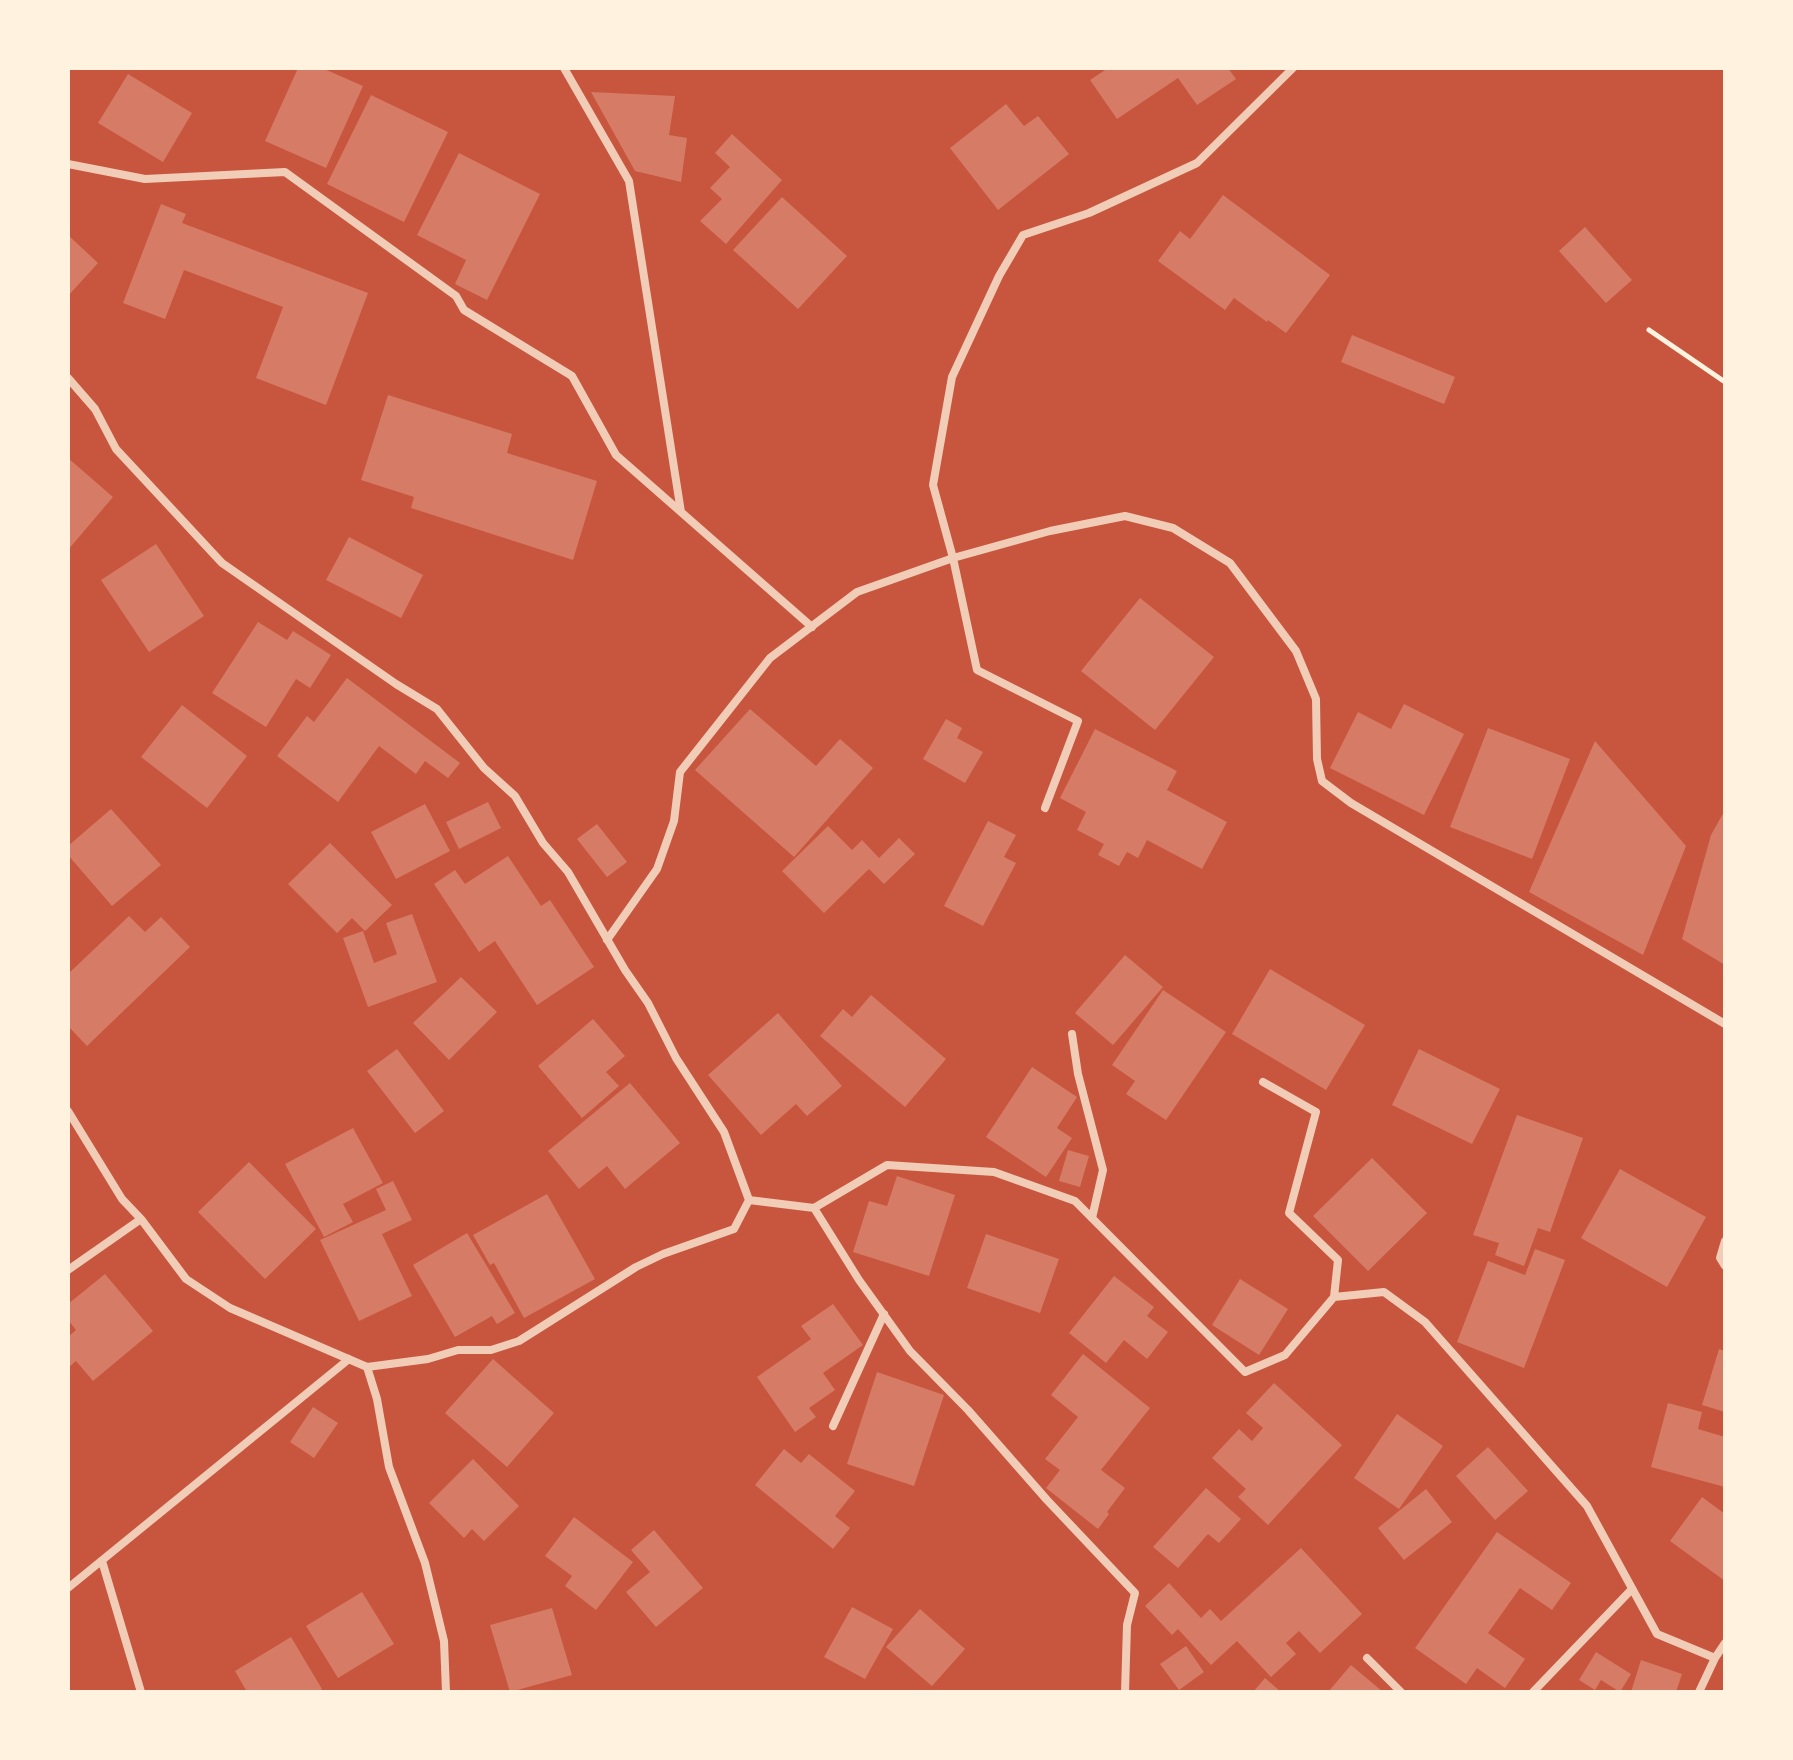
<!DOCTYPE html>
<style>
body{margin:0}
#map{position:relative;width:1793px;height:1760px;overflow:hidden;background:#c8553d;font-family:"PT Sans Narrow",sans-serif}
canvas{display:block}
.frame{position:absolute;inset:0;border:70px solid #fff3e0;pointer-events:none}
</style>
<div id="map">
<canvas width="1793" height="1760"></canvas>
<div class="frame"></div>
</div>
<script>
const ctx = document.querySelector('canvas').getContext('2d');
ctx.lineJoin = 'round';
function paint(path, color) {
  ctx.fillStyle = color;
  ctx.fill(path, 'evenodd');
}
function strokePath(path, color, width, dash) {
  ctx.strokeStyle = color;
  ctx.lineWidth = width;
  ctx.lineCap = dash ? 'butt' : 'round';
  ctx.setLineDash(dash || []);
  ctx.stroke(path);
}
paint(new Path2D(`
 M298,68h24l41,18 -37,82 -61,-27z
 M1108,68h120l8,11 -39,26 -19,-27 -61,41 -27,-39z
 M128,74l64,39 -29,49 -65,-39z
 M591,92l84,4 -6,39 18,3 -6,44 -46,-11z
 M371,95l77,37 -44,90 -77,-38z
 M1006,104l18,22 14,-10 31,38 -71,56 -48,-62z
 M732,134l50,46 -56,64 -26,-23 22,-22 -12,-11 20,-21 -15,-14z
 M459,153l81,41 -53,106 -32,-16 11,-24 -49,-25z
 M1223,195l107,80 -44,58 -18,-13 -1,2 -33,-24 -9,12 -67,-49 22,-30 10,8z
 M782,197l65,59 -49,53 -65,-59z
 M161,204l25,10 -4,9 186,70 -42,112 -70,-27 27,-71 -99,-37 -19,49 -42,-16z
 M1585,227l47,53 -26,23 -47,-52z
 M68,235l30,28 -30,33z
 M1352,335l103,42 -11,27 -103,-42z
 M388,395l124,39 -5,19 90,28 -24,79 -162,-52 3,-11 -53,-17z
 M68,458l45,39 -45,53z
 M349,537l74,38 -22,43 -75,-38z
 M156,544l48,72 -55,36 -48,-72z
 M1140,598l74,59 -59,73 -74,-59z
 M258,622l29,18 6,-9 38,24 -21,33 -14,-9 -30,48 -54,-34z
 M347,678l113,85 -12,15 -23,-17 -9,13 -37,-28 -41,56 -61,-46 30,-40 7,6z
 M1404,704l60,30 -40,81 -94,-47 28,-56 33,17z
 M182,705l65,51 -40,52 -66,-51z
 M750,709l66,57 24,-27 33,29 -79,89 -99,-87z
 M946,719l16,9 -5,10 26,14 -18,31 -42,-24z
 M1488,728l82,31 -38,100 -82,-32z
 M1095,729l82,42 -10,19 60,32 -25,47 -55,-29 -9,18 -11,-6 -8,14 -21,-11 6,-11 -27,-14 9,-18 -26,-14z
 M1595,741l91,105 -43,109 -114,-63z
 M488,802l13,26 -42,21 -13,-27z
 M425,804l25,47 -54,28 -25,-47z
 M111,809l50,56 -49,41 -44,-51v-9z
 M1725,810v155l-43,-26 29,-104z
 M988,821l28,14 -12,22 12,6 -33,63 -39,-20z
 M597,824l30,38 -20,15 -30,-38z
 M828,826l24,24 10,-10 17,18 20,-20 16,16 -31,30 -15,-15 -45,44 -42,-42z
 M330,843l62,62 -27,26 -13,-13 -15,15 -49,-49z
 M508,856l33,50 9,-6 44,67 -57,38 -42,-64 -16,11 -45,-68 21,-14 10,14z
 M412,914l25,68 -69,25 -25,-69 20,-7 11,32 23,-9 -11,-31z
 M129,916l16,16 16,-15 29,30 -103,99 -19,-20v-52z
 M1125,955l38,32 -50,58 -38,-32z
 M1270,969l95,56 -39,65 -94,-56z
 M461,977l36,35 -48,48 -36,-37z
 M1163,990l63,42 -60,88 -40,-26 9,-13 -23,-16z
 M871,995l75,64 -41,48 -85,-71 23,-27 9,8z
 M778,1013l64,73 -35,30 -11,-12 -35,31 -53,-60z
 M593,1019l32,37 -19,16 13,14 -37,32 -44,-52z
 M397,1049l47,62 -29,22 -48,-62z
 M1419,1049l81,40 -28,55 -80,-39z
 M1032,1067l45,30 -20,31 15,10 -26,39 -60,-40z
 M630,1083l50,60 -55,46 -18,-23 -28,23 -31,-38z
 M1517,1115l66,23 -33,94 -12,-4 -14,38 -29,-11 4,-12 -26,-8z
 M353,1128l30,55 -40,21 10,18 -29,15 -39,-73z
 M1068,1150l21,6 -9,31 -21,-6z
 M1372,1158l55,55 -59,58 -55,-55z
 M249,1162l67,67 -51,50 -67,-67z
 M1620,1169l86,48 -39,70 -86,-49z
 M897,1176l58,19 -26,81 -76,-24 16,-51 18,5z
 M393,1181l19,39 -30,14 30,62 -53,25 -39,-81 66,-30 -10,-21z
 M547,1194l48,85 -71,39 -30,-55 -4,2 -17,-30z
 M467,1233l48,80 -18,11 -5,-8 -37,21 -42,-72z
 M986,1234l73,25 -19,54 -73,-25z
 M1535,1249l30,11 -41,108 -67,-26 31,-81 37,14z
 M105,1274l48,57 -60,50 -17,-20 -8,7v-31l8,-7 -8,-10v-16z
 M1114,1276l40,31 -7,9 21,16 -21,27 -23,-19 -18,23 -37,-30z
 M1240,1279l48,30 -29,46 -47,-30z
 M833,1304l30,41 -40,28 12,17 -26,18 7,9 -21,15 -38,-55 54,-38 -10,-13z
 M1719,1349l6,2v61l-23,-7z
 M1083,1354l67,54 -49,62 24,18 -18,24 2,2 -11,15 -52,-41 14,-18 -15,-11 33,-42 -27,-22z
 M493,1359l61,54 -47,54 -62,-54z
 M877,1372l67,23 -30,91 -67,-22z
 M1274,1383l68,62 -74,80 -30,-28 8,-8 -34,-31 27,-29 13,12 11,-13 -17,-15z
 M1668,1403l34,9 -4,17 27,8v50l-74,-20z
 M313,1407l25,16 -24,35 -24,-16z
 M1397,1414l46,32 -44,63 -45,-31z
 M1488,1447l40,44 -33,29 -39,-44z
 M784,1449l17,14 8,-9 46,37 -20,25 15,12 -17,21 -78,-64z
 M473,1459l46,47 -35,35 -12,-12 -8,9 -35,-35z
 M1206,1488l35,31 -22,24 -11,-9 -30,34 -25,-21z
 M1426,1489l26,33 -48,38 -26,-32z
 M1702,1497l23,17v67l-55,-40z
 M574,1517l59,45 -37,48 -31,-24 7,-10 -27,-20z
 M654,1530l49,58 -47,39 -30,-35 24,-20 -19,-22z
 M1497,1532l74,51 -19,27 -32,-22 -32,45 37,26 -20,29 -28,-20 -11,16 -51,-36z
 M1301,1548l61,66 -42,39 -21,-22 -13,12 10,11 -25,23 -34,-36 -26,24 -33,-36 -6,6 -27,-29 24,-23 32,35 9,-9 11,12z
 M362,1592l32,52 -56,34 -32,-52z
 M852,1607l41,22 -28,50 -41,-22z
 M552,1608l20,67 -62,17 -20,-67z
 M920,1609l45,40 -33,37 -46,-39z
 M291,1637l31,52 -4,3h-71l-12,-21z
 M1186,1646l18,26 -25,18 -19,-26z
 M1596,1652l35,22 -11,18 -19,-12 -6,10 -16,-10z
 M1641,1660l41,14 -6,18h-45z
 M1351,1665l32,27h-55z
 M1265,1678l16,14h-28z`), '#d67c66');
strokePath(new Path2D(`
 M1649,330l76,52`), '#fff3e0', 5);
strokePath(new Path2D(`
 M564,68l65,113 52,331
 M68,164l77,15 140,-7 171,124 8,14 108,66 44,79 196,172
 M68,378l27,31 21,40 106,114 174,121 41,25 47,59 31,28 28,47 25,29 57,98 23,33 28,55 48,74 25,68 -15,29 -71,25 -27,13 -117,74 -28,9h-33l-30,9 -61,8 -137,-59 -44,-29 -45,-60 -19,-20 -54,-88
 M1045,808l33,-87 -101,-51 -24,-112 -20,-73 19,-108 47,-101 24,-41 66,-22 108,-50 96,-95
 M607,940l50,-71 17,-48 6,-49 90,-114 87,-66 96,-34 97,-27 75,-15 48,12 57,35 66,88 20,48 1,60 5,22 29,22 374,221
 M1072,1034l6,40 25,96 -11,48
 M1263,1082l53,30 -27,101 49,47 -4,37
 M749,1200l65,8 73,-43 107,7 81,29 170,171 40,-17 49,-58 50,-5 41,30 162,184 70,128 58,24
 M814,1208l45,72 51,71 58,59 79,90 88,93 -8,32 -2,67
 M1725,1241l-5,17 5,8
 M68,1270l73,-51
 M367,1367l10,32 12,68 36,96 19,78 2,51
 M833,1426l51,-112
 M102,1561l39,131
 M68,1588l281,-229
 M1367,1658l34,34
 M1533,1692l99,-103
 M1699,1692l16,-34 10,-15`), '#f1ccb7', 8);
</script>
